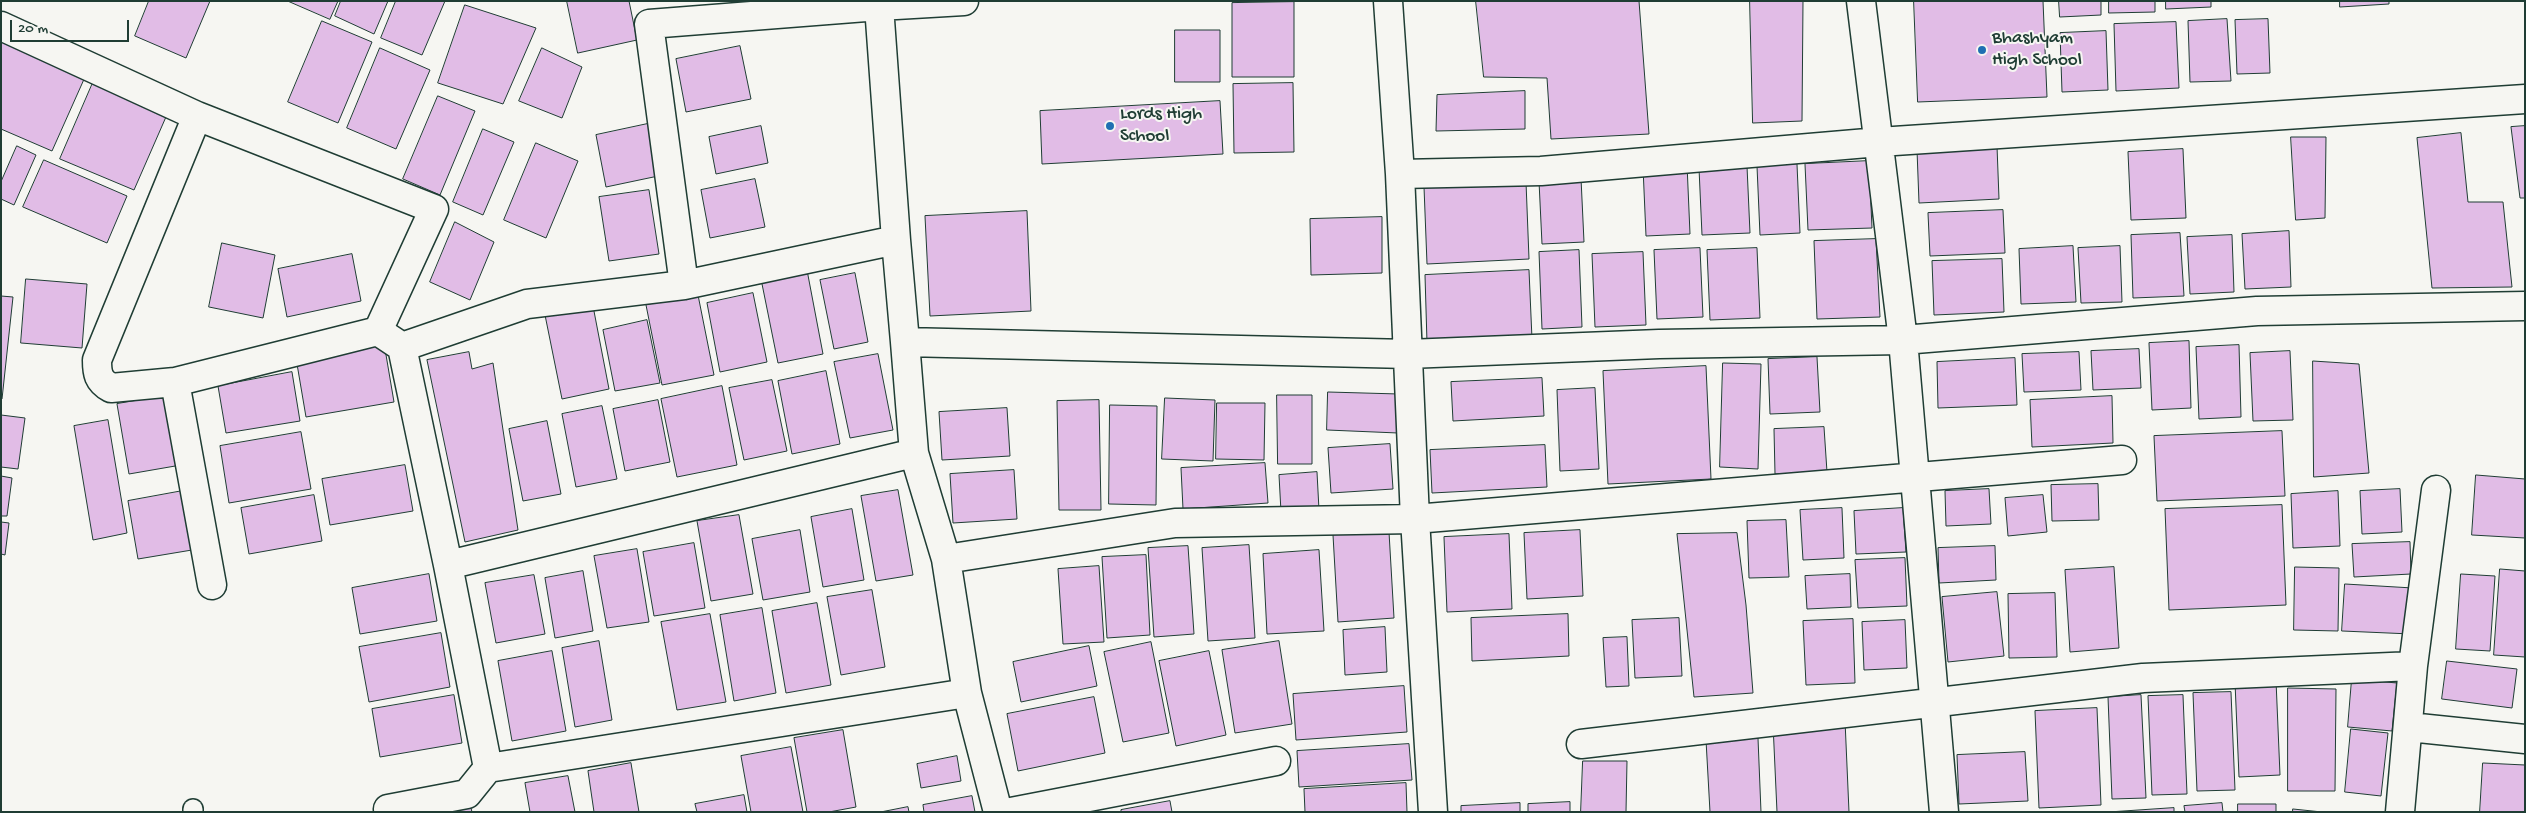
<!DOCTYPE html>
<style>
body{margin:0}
#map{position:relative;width:2526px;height:813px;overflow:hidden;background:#f6f6f2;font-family:"Gochi Hand",sans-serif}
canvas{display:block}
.frame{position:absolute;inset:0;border:2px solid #1f3d34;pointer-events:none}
.scale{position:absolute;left:10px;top:20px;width:119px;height:22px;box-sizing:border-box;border:2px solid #1f3d34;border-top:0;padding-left:6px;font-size:15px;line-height:18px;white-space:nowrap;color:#1f3d34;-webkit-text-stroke:4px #f6f6f2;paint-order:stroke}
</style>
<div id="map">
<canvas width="2526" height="813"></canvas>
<div class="frame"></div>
<div class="scale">20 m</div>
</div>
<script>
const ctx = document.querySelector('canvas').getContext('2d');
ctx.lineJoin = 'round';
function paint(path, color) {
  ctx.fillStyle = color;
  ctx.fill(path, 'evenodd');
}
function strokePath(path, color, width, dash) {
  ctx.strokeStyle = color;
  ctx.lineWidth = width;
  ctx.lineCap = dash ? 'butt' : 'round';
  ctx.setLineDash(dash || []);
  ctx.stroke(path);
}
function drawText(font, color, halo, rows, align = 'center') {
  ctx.font = font + ' "Gochi Hand",sans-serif';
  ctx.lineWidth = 4;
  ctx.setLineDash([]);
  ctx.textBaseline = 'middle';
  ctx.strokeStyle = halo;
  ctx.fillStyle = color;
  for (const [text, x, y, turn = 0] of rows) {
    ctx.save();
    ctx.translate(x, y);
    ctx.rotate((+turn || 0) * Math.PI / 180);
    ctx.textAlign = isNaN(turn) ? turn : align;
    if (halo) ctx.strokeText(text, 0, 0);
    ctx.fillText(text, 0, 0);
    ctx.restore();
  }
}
const building = new Path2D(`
 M149,1h61l-24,57 -51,-22z
 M288,1h50l-8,18z
 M341,1h47l-14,33 -39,-18z
 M396,1h49l-23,54 -41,-17z
 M567,1h62l8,39 -59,13z
 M1476,1h163l10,133 -98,5 -4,-61 -63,-1z
 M1750,1h53l-1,120 -49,2z
 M1914,1h129l4,96 -129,5z
 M2059,1h42v14l-41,2z
 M2109,1h46v11l-46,1z
 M2166,1h45v6l-45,2z
 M2340,1h49v3l-49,3z
 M1294,2v75h-62v-74z
 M465,5l71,23 -33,76 -65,-21z
 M2227,19l4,62 -41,1 -2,-61z
 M2268,19l2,54 -33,1 -2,-54z
 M322,21l50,21 -34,81 -50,-21z
 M2176,22l3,66 -63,3 -2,-67z
 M1175,30h45v52h-45z
 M2106,31l2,59 -46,2 -2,-59z
 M1,40l84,37 -33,74 -51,-22z
 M740,46l11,53 -65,13 -10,-53z
 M380,48l50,22 -34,79 -49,-21z
 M542,48l40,19 -20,51 -43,-17z
 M95,78l74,32 -35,80 -74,-31z
 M1293,83l1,69 -60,1 -1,-69z
 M1525,91v38l-89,2 1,-36z
 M438,96l37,15 -35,84 -37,-16z
 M1220,101l3,53 -181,10 -2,-53z
 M652,123l11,52 -57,12 -10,-52z
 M761,126l7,37 -52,11 -7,-37z
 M2525,126v72h-5l-9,-71z
 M483,129l31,13 -31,73 -30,-13z
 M2461,133l7,69h35l9,85 -80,1 -15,-150z
 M2291,137h35l-1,81 -29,2z
 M536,143l42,18 -32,77 -42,-18z
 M17,146l19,9 -22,50 -13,-6v-17z
 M1997,146l2,53 -80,4 -2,-53z
 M2183,149l3,69 -55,2 -3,-68z
 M44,160l83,36 -20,47 -84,-36z
 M1869,161l3,67 -64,2 -3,-66z
 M1687,164l3,70 -44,2 -3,-69z
 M1797,164l3,69 -40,2 -3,-69z
 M1747,166l3,67 -48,2 -3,-67z
 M1581,178l3,64 -42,2 -3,-63z
 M755,179l10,48 -55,11 -9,-48z
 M1526,182l3,77 -102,5 -3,-77z
 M649,190l10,64 -50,7 -10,-64z
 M2003,210l2,43 -75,3 -2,-43z
 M1027,211l4,100 -101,5 -5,-100z
 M1382,217v56l-71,2 -1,-56z
 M455,222l39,20 -24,58 -40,-18z
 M2289,231l2,56 -46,2 -3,-55z
 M2180,233l4,63 -51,2 -2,-63z
 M2232,235l2,57 -44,2 -3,-57z
 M1876,239l4,78 -63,2 -3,-78z
 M222,243l53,12 -12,63 -54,-11z
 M2073,246l3,56 -55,2 -2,-55z
 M2120,246l2,56 -41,1 -3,-55z
 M1700,248l3,69 -46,2 -3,-69z
 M1757,248l3,70 -50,2 -3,-70z
 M1579,250l3,77 -40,2 -3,-77z
 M1643,252l3,73 -51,2 -3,-73z
 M352,254l9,47 -74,16 -9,-48z
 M2002,259l2,53 -70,3 -2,-54z
 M807,270l16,84 -45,9 -17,-84z
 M1529,270l3,69 -105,4 -2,-68z
 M855,273l13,69 -34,7 -14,-69z
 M26,279l61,5 -5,64 -61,-5z
 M753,293l14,69 -47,10 -13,-69z
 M698,295l16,80 -52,10 -16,-80z
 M1,296l12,1 -11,102h-1z
 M593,306l16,83 -47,10 -17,-84z
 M647,320l13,63 -45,8 -12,-61z
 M2189,341l2,67 -39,2 -3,-67z
 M384,343l10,59 -88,15 -10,-59z
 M2239,345l2,72 -42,2 -3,-72z
 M2139,349l2,39 -48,2 -2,-39z
 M2290,351l3,69 -40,1 -3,-68z
 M469,352l3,17 21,-6 25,167 -53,12 -38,-182z
 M2079,352l2,38 -57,2 -2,-38z
 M878,354l15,76 -43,8 -16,-76z
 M1817,357l3,55 -50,2 -2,-55z
 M2015,358l2,47 -79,3 -1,-46z
 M2313,361l46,3 10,109 -55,4z
 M1723,363l38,1 -3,105 -38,-2z
 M1706,366l5,113 -103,5 -5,-113z
 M826,371l14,73 -48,10 -14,-73z
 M292,372l8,49 -74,12 -8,-47z
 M1542,378l2,38 -91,5 -2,-39z
 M772,380l15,71 -43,9 -15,-72z
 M722,386l15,79 -60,12 -16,-78z
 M1595,388l4,81 -39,2 -3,-81z
 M1328,392l71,2 -1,39 -71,-3z
 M169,395l12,70 -52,9 -12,-70z
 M1277,395h35v69h-34z
 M2112,396l1,47 -81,4 -2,-47z
 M1165,398l50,2 -2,61 -51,-2z
 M658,400l12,62 -45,9 -12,-62z
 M1099,400l2,110h-42l-2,-109z
 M1217,403h48l-1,57 -48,-1z
 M1110,405l47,1 -1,99 -47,-1z
 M602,406l15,73 -41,8 -14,-73z
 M1007,408l3,48 -68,4 -3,-48z
 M1,415l24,3 -7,51 -17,-2z
 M108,420l19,113 -34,7 -19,-114z
 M547,421l14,73 -38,7 -14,-72z
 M1824,427l3,45 -52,2 -1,-45z
 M2282,431l3,65 -128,5 -3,-65z
 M301,432l10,57 -82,14 -9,-57z
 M1390,444l3,45 -62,4 -3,-45z
 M1545,445l2,42 -115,6 -2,-43z
 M1265,463l3,40 -85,6 -2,-41z
 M405,465l8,46 -83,14 -8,-46z
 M1014,470l3,49 -64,4 -3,-49z
 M1317,472l2,38 -38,2 -2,-37z
 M2476,475l49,4v59l-53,-3z
 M1,476l11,2 -5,38h-6z
 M2098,484l1,36 -47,1 -1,-36z
 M1989,489l2,35 -45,2 -1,-35z
 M2400,489l2,43 -40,2 -2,-43z
 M188,490l10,59 -60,10 -10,-58z
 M898,490l15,85 -37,6 -15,-85z
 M2338,491l2,55 -47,2 -2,-54z
 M314,495l8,46 -73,13 -8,-46z
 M2043,495l4,37 -39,4 -3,-38z
 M2282,505l4,100 -117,5 -4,-101z
 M1842,508l2,50 -41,2 -3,-50z
 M1903,508l3,44 -50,2 -2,-43z
 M852,509l12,71 -41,7 -12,-70z
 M739,515l14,79 -42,7 -14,-80z
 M1786,520l3,57 -40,1 -2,-57z
 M1,522l8,1 -4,32 -4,-1z
 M800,530l10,62 -47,8 -11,-61z
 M1580,530l3,66 -56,3 -3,-66z
 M1389,532l5,86 -56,4 -5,-87z
 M1737,533l9,72 7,88 -59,4 -17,-163z
 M1509,534l3,75 -65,3 -3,-75z
 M2410,542l1,32 -57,3 -2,-33z
 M694,543l11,65 -51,8 -11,-64z
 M1249,545l6,93 -47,3 -6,-93z
 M1188,546l6,88 -40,3 -6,-89z
 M1995,546l1,34 -57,3 -1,-35z
 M637,549l12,73 -42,6 -13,-72z
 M1319,550l5,81 -57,3 -4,-80z
 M1146,555l4,80 -43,3 -5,-81z
 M1905,558l2,48 -49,2 -3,-48z
 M1099,566l5,76 -41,2 -5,-75z
 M2114,567l5,81 -49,4 -5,-82z
 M2295,567l44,1 -1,63 -44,-1z
 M2500,569l25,2v86l-31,-2z
 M583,571l10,60 -38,7 -10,-60z
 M429,574l8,47 -77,13 -8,-46z
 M1850,574l1,33 -44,2 -2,-33z
 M2461,574l34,2 -5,75 -34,-2z
 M534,575l11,59 -49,9 -11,-60z
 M2345,584l68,4 -2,46 -69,-3z
 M872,590l13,77 -44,8 -14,-78z
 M1997,592l7,64 -56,6 -6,-65z
 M2055,593l2,64 -48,1 -1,-64z
 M817,603l14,82 -45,8 -14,-82z
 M762,608l14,85 -42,8 -14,-86z
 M710,614l16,88 -49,8 -16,-88z
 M1568,614l1,42 -97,5 -1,-43z
 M1679,618l3,58 -47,2 -3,-58z
 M1853,619l2,64 -49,2 -3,-64z
 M1905,620l2,48 -43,2 -2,-48z
 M1385,627l2,45 -42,3 -2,-45z
 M441,633l9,54 -81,15 -10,-55z
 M1627,637l2,49 -23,1 -3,-49z
 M599,641l13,79 -37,7 -13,-79z
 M1279,641l13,83 -57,9 -13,-83z
 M1151,642l18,91 -46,9 -19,-90z
 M1089,646l8,40 -76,16 -8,-40z
 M552,651l14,80 -54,10 -14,-80z
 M1209,651l17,84 -50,11 -17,-85z
 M2447,661l70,8 -5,39 -70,-9z
 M2352,679l45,4 -5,48 -44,-4z
 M2276,680l4,95 -41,2 -4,-95z
 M1404,686l3,46 -111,8 -3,-46z
 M2288,688l48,1 -1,102h-47z
 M2231,692l4,98 -38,1 -4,-98z
 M454,695l8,48 -82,14 -8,-48z
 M2141,695l5,103 -34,1 -4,-102z
 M2183,695l4,99 -35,1 -4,-99z
 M1094,697l11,56 -87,18 -11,-57z
 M2097,708l4,97 -62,3 -4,-97z
 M1845,720l4,92h-72l-4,-88z
 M2351,729l37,4 -7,63 -36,-4z
 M843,730l13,77 -27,5h-22l-13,-74z
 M1758,738l3,74h-51l-4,-72z
 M1409,744l3,36 -113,7 -2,-36z
 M791,747l12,65h-52l-10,-56z
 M2025,752l3,49 -69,3 -2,-49z
 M957,756l4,25 -40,7 -4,-24z
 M1583,761h44l-1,51h-45z
 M631,763l8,49h-45l-6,-41z
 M2483,763l42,2v47h-45z
 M568,776l7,36h-45l-5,-29z
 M1406,783l1,29h-102l-1,-23z
 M744,795l3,17h-50l-2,-8z
 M972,796l3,16h-51l-1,-7z
 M1170,801l2,11h-51v-2z
 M1570,802v10h-42v-8z
 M1520,803v9h-59v-6z
 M2222,803l1,9h-38l-1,-6z
 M2238,804h38v8h-38z
 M908,807l1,5h-28z
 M471,808l1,4h-24z
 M2174,808v4h-65z
 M2293,809l29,3h-29z`);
paint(building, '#e1bce6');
strokePath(building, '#1f3d34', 1);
const service = new Path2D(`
 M193,809v3`);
const minor = new Path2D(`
 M879,1v5l85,-5
 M1388,1l12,173 15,345 18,293
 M1861,1l42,339 41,472
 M1,26l196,90
 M1400,174l141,-3 338,-29 646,-43
 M684,285l-35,-261 230,-18 17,234
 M402,347l125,-43 157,-19 212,-45 9,102
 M175,382l-64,6c-13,-7 -14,-15 -14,-28l100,-244 237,93 -56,122
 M914,453l-9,-111 503,12 251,-10 244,-4 354,-29 268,-5
 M946,559l229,-36 240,-4 707,-59
 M448,565l40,203 479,-75
 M212,585l-37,-203 203,-51 24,16 46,218 466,-112 32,106 21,134 31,119
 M2409,727l116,12
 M1581,744l562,-66 270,-12
 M388,809l79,-15 21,-26
 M1011,812l265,-51
 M2400,812l13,-146 23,-176`);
strokePath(service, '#1f3d34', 22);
strokePath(minor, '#1f3d34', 31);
strokePath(service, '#f6f6f2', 19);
strokePath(minor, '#f6f6f2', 28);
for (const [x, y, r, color] of [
 [1982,50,5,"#1f6fb2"],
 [1110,126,5,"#1f6fb2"]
]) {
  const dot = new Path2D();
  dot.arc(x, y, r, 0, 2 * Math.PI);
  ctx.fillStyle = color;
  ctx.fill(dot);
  strokePath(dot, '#f6f6f2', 2);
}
drawText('19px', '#1f3d34', '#f6f6f2', [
 ["Bhashyam",1992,39],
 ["High School",1992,61],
 ["Lords High",1120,115],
 ["School",1120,137]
], 'left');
</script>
